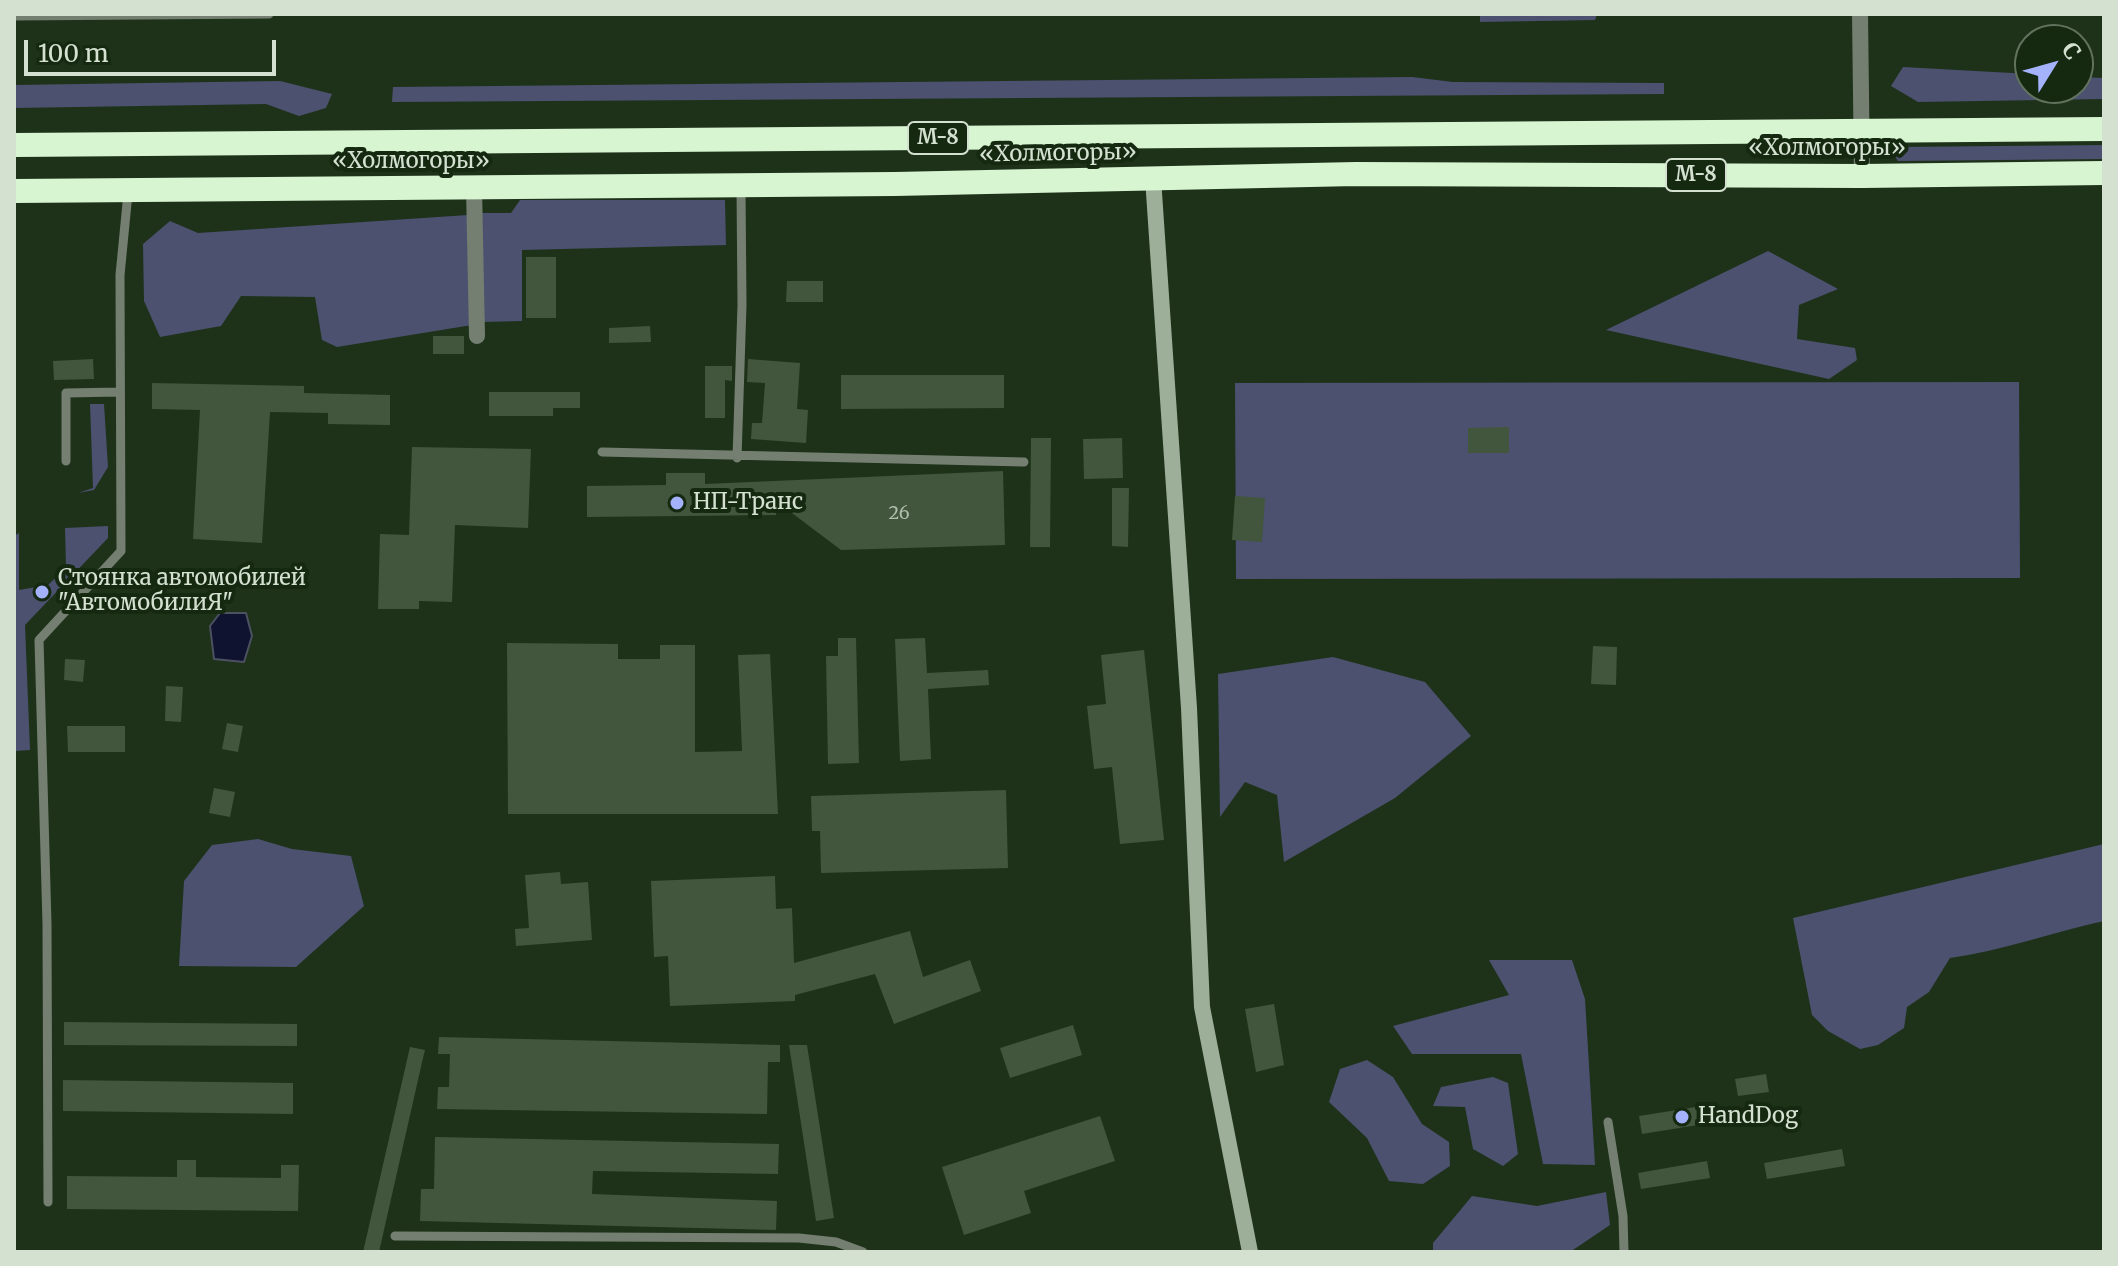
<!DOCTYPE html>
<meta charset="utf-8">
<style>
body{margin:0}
#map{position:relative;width:2118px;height:1266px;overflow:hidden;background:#1e321a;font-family:Merriweather,serif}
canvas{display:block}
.frame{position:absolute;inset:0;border:16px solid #d4e1d1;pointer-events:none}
.north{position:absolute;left:2014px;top:24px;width:80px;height:80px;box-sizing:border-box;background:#152810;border:2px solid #61725d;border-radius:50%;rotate:53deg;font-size:22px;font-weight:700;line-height:32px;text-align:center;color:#d4e1d1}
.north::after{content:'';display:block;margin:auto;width:28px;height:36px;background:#a4b2fc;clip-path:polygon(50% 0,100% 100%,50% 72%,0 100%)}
.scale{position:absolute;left:24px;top:40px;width:252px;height:36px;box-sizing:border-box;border:4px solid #d4e1d1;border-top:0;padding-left:10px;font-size:24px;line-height:28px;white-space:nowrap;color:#d4e1d1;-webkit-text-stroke:6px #152810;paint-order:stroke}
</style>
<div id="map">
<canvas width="2118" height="1266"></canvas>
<div class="frame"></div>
<div class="north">С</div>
<div class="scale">100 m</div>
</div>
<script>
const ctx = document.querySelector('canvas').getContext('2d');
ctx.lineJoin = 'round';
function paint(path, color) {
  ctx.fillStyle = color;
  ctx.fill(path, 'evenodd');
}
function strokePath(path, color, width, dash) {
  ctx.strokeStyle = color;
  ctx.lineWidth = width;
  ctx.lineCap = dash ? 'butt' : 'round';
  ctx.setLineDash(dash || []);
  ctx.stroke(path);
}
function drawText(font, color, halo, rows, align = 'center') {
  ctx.font = font + ' Merriweather,serif';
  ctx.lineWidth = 8;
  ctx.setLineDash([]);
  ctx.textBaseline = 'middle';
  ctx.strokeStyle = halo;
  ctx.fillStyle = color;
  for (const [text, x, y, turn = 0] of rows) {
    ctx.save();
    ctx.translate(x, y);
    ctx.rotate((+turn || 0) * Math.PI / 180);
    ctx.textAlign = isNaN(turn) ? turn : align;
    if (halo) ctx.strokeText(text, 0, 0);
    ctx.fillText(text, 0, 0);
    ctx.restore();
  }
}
paint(new Path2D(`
 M1480,14h117l-2,6 -115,2z
 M1903,67l127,7v14h48v-11l26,1v21l-186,3 -27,-16z
 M1412,77l41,5 211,1v11l-1272,8 1,-15z
 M280,81l52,13 -6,14 -27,8 -33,-12 -252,4v-23z
 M2104,145v14l-206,2 -5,-8 4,-6z
 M520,200h205l1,45 -204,5v71l-40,1 -2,-109h31z
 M468,215l4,110 -135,22 -15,-7 -7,-43 -74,-1 -20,30 -61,11 -16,-36 -1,-57 27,-23 28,12z
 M1768,251l70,38 -39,16 -2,34 58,9 2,12 -28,19 -223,-49z
 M2019,382l1,196 -784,1 -1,-196z
 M90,404h14l4,63 -14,23 -16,3 15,-5z
 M108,526v12l-83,87 5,125 -15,1 -1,-215 5,-3v57l29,-5 18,-17 -1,-40z
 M1333,657l92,25 46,54 -76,62 -111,64 -7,-67 -32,-13 -25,35 -2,-143z
 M258,839l34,10 59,7 13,50 -68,61 -117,-1 5,-85 28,-36z
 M2104,844v77c-52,11 -101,30 -154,37l-21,34 -22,15 -3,21 -26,17 -18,4 -32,-18 -16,-16 -19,-97z
 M1489,960h83l13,39 10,166 -52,-1 -22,-110h-109l-19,-28 116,-31z
 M1367,1060l26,17 29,47 27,18 1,24 -27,18 -34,-3 -22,-43 -38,-36 11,-33z
 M1493,1077l15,6 10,71 -15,12 -30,-17 -8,-42 -32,-1 8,-19z
 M1606,1192l4,33 -40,27h-137v-9l39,-47 65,10z`), '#4b516f');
const water = new Path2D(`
 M220,613h26l6,23 -8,26 -30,-3 -4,-33z`);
paint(water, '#10132f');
strokePath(water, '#4b5160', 2);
paint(new Path2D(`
 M526,257h30v61h-30z
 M787,281h36v21h-37z
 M650,326l1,16 -42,1v-15z
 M433,336h31v18h-31z
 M93,359l1,20 -40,1 -1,-19z
 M748,359l52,4 -3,46 11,1 -2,33 -55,-4 1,-16h10l3,-40 -18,-1z
 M705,366h27v15l-7,-1v38h-20z
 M841,375h163v33l-163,1z
 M152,383l152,3v7l86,2v30l-62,-1v-11l-58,-1 -8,131 -69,-4 7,-129 -48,-1z
 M489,392h91v16h-27v8h-64z
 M1509,427v26h-41v-25z
 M1031,438h20l-1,109h-20z
 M1122,438l1,40 -39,1 -1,-40z
 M412,447l119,2 -3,79 -73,-3 -3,77 -33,-1v8h-41l2,-75 29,1z
 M1003,471l2,74 -164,5 -65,-49v14l-189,2v-31l79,-1v-12h39v11z
 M1112,488h17l-1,59 -16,-1z
 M1235,496l30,2 -3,44 -30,-2z
 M838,638h18l3,125 -31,1 -2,-108h12z
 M925,638l2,35 61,-3 1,15 -61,4 3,70 -31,2 -5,-122z
 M507,643l111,1v15h42v-14h35v107l47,-1 -4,-96 32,-1 8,160h-270z
 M1593,646l24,1 -1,38 -25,-1z
 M1144,650l20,190 -44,4 -8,-77 -18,2 -7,-63 19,-2 -5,-49z
 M65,659l20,1 -2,22 -19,-2z
 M166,686l17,1 -2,35 -16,-1z
 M227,723l16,3 -5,26 -16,-3z
 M67,726h58v26h-57z
 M214,788l21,4 -5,25 -21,-4z
 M1006,790l2,78 -187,5 -1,-42h-8l-1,-35z
 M560,872l1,12 27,-2 4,58 -76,6 -1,-17 14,-1 -4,-53z
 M775,876l1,33 16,-1 2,55 116,-32 13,46 47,-17 11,31 -87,33 -19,-50 -80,21v6l-125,5 -2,-50 -14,1 -3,-76z
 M1274,1004l10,61 -28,7 -11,-63z
 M64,1022l233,2v22l-233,-1z
 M1073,1025l9,30 -72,23 -10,-30z
 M439,1037l341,8v17h-12l-1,52 -330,-5 1,-22h11l1,-33h-12z
 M789,1045h18l27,173 -18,3z
 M410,1047l15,3 -2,8 -44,194h-16z
 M1766,1074l3,18 -31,4 -3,-17z
 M63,1080l230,3v31l-230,-3z
 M1702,1106l2,18 -62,10 -3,-18z
 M1100,1116l15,45 -91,30 7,22 -67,22 -22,-68z
 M435,1137l344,7 -1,30 -185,-3 -1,23 185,7 -1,29 -356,-9 1,-32h13z
 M1842,1149l3,17 -78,13 -3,-16z
 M177,1160h19v17l85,1v-13h18l-1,46 -231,-2v-33l110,1z
 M1707,1161l3,17 -69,11 -3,-16z`), '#41563c');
strokePath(new Path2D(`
 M14,16l255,-2
 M602,452l422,10
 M737,458l5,-153 -1,-116
 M66,461v-68l53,-1
 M1608,1122l15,94 1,36
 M48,1202l-1,-278 -8,-284 82,-89 -1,-276 8,-82
 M395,1236l404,2 37,4 27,10`), '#747f71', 9);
strokePath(new Path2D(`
 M1860,14l2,162
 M474,187l3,149`), '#747f71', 16);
strokePath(new Path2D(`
 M1153,178l36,530 13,299 48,245`), '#9daf98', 16);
strokePath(new Path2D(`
 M14,145l2090,-16
 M14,191l881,-7 461,-10 506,2 242,-3`), '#d8f5d2', 24);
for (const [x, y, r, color] of [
 [677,503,8,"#a4b2fc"],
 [42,592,8,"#a4b2fc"],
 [1682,1117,8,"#a4b2fc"]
]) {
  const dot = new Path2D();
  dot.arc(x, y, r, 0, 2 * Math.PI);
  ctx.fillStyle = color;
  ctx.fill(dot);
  strokePath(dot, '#152810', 3);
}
drawText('18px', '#afbeac', null, [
 ["26",899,514]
]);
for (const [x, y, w] of [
 [938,138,60],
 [1696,175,60]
]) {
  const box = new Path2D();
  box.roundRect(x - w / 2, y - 16, w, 32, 6);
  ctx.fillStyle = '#152810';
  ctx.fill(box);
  strokePath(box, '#d4e1d1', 2);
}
drawText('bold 20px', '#d4e1d1', null, [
 ["М-8",938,138],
 ["М-8",1696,175]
]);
drawText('22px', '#d4e1d1', '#152810', [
 ["«Холмогоры»",1827,149],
 ["«Холмогоры»",1058,154,-1],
 ["«Холмогоры»",411,162]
]);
drawText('22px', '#d4e1d1', '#152810', [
 ["НП-Транс",693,503],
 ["Стоянка автомобилей",58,579],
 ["\"АвтомобилиЯ\"",58,604],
 ["HandDog",1698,1117]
], 'left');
</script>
